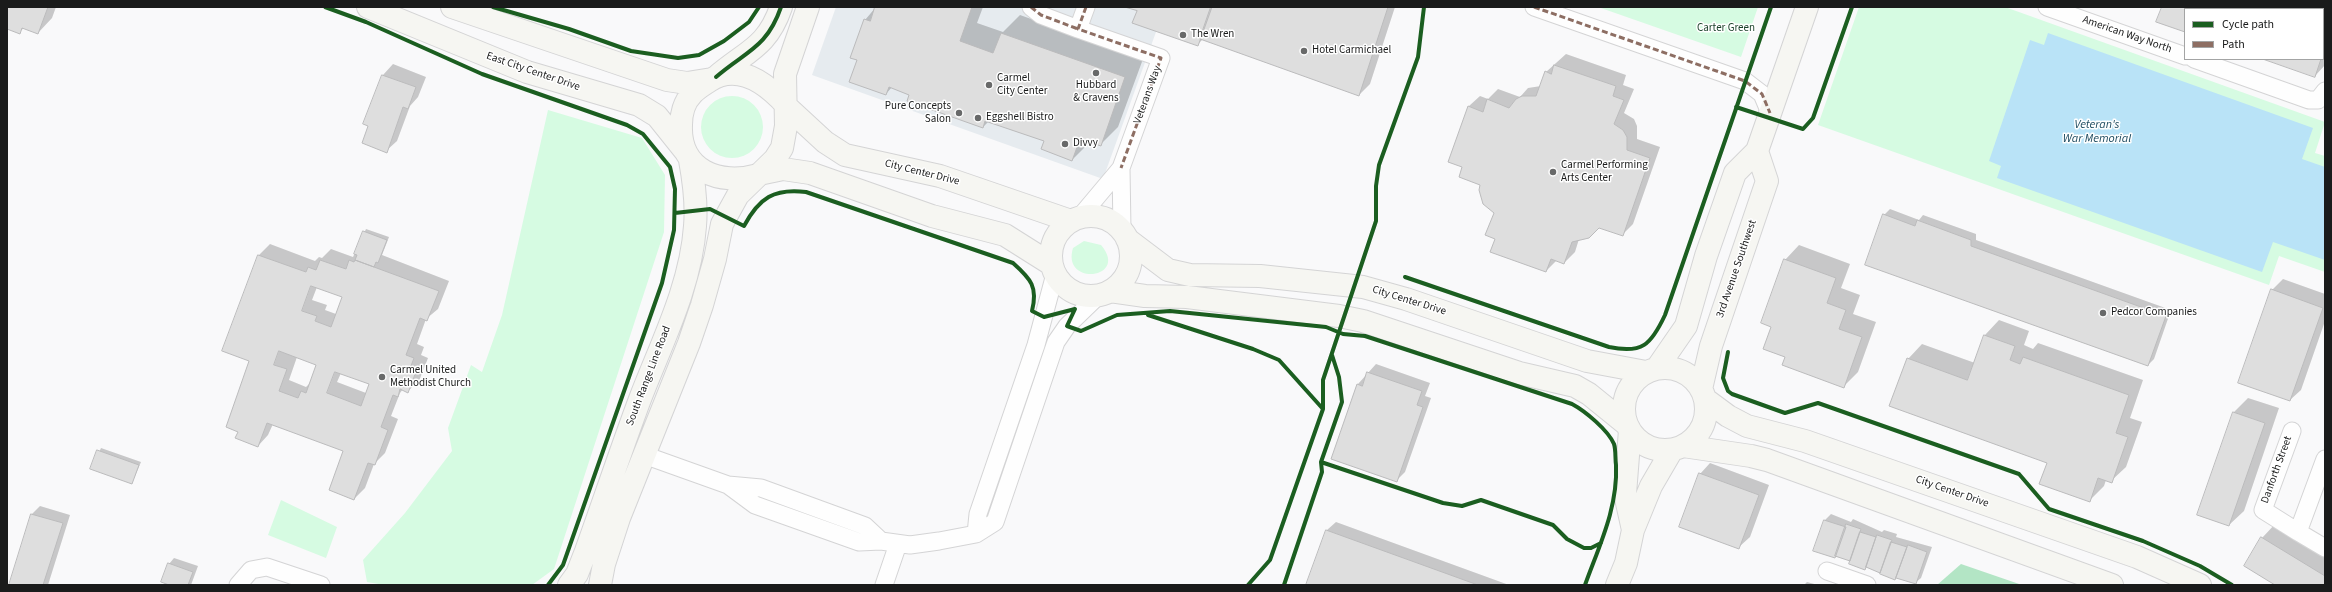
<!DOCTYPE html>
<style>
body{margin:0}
#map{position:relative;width:2332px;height:592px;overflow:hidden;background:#f9f9fa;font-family:"Source Sans 3",sans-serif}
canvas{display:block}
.frame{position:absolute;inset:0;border:8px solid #1a1b1b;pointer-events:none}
.legend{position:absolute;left:2184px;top:8px;width:140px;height:52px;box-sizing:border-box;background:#fff;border:1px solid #a3a4a4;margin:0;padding:5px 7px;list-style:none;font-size:12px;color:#1a1b1b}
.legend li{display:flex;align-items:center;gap:8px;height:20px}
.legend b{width:20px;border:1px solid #a3a4a4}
</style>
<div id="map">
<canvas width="2332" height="592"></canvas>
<div class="frame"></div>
<ul class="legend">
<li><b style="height:5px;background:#1b5e20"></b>Cycle path</li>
<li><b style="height:5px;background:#8d6e63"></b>Path</li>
</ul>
</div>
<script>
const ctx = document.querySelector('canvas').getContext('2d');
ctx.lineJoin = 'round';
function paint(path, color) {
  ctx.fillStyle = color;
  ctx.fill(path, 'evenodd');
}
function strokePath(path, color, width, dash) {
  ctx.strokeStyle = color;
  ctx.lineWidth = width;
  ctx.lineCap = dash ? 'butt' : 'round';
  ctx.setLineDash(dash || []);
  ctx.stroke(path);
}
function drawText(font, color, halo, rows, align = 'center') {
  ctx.font = font + ' "Source Sans 3",sans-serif';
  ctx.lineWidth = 3;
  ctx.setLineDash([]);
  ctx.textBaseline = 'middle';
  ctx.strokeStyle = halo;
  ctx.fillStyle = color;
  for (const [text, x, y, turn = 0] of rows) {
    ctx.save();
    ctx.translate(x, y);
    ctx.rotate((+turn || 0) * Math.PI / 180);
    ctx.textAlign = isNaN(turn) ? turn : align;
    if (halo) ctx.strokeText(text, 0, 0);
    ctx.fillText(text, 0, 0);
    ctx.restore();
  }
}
paint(new Path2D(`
 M836,7h329l-62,172 -291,-104z`), '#e6ebef');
paint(new Path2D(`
 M1598,7h160l-17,50z
 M1859,7h146l320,115 -10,31 10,3v116l-46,-16 -10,29 -451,-160z
 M701 127a31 31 0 1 1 62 0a31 31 0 1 1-62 0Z
 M548,110l94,28 23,37 -1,57 -110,337 -22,16h-148l-17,-3 -4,-22 42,-47 47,-62 -4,-23 23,-63 11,7 20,-57z
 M1084,241l17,4c29,34 -40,42 -28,3z
 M281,500l56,27 -11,31 -58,-23z`), '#d6fbe2');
paint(new Path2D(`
 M1961,564l61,21h-85z`), '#b3e5c5');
paint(new Path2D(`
 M2048,33l265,95 -11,31 23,8v93l-52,-18 -11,30 -265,-94 4,-12 -12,-5 41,-121 14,5z`), '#b9e3f7');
paint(new Path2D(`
 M7,7h49l-4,11 -14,15 -14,-5 -5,4 -12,-4z
 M876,7h107l-6,16 26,9 17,-17 123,44 -25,68 -18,18 -10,-3 -18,18 -27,-19 -56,-20 -6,6 -91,-40 -6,7 -28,-34 7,-40z
 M1128,7h267l-25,77 -11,11 -156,-56 -6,6 -59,-35z
 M2163,7h162v58l-10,11 -49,-17h57v-50h-138v22z
 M1566,54l60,21 -3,10 11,4 -10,24 10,6 3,7v13l23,8 -27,77 -11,11 -23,-8 -20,12 -4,13 -11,11 -7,-3 -11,11 -50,-33v-25l-15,-29 -17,-17 -15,-5 20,-56 11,-10 8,3 10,-10 22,8 8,-9 13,-2 5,-14z
 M393,64l33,13 -8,20 -8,9 -13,35 -11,10 -16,-26 -5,-1 18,-49z
 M1890,209l29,11 4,-5 53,19v6l195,70 -17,49 -6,6 -264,-150z
 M366,229l23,8 -7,18 67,26 -11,28 -12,10 -9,25 7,3 -3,8 7,3 -9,23 -11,10 -5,-2 -3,4 -9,23 7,3 -13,34 -11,11 -9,24 -11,11 -9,-48 -72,-27 -5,11 -10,11 -19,-15 11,-71 -26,-10 35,-95 11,-11 45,17 4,-4 3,1 9,-9 22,8zM317,287l26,9 -7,18 -11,-4 2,-5 -15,-5zM297,357l21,8 -7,17 -5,5 -17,-7zM341,373l29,11 -4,9 -29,-11z
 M1799,245l51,19 -9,24 19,7 -7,19 23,8 -18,50 -15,15 -57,-30 -14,-31 13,-66z
 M2283,279l42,15v27l-24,69 -11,10 -18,-110z
 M1999,320l30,11 -5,14 9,4 5,-6 105,37 -13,38 12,4 -16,45 -15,14 -5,-1 -2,6 -15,15 -41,-39 -140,-103 14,-15 53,19 10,-28z
 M1376,364l54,19 -5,13 6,2 -26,74 -8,8 -39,-96z
 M2248,398l31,10 -35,103 -15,14 5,-113z
 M101,448l40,14 -9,21 -40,-15z
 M1710,463l59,22 -19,52 -11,10 -39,-73z
 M40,506l30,9 -22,70h-38l22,-71z
 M1831,514l20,8 2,-3 29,13 2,-2 13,4 -1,3 36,10 -11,31 -6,5 -18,-6 -2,2 -28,-12 -2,2 -14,-8 -36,-11 10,-30z
 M1336,522l173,63h-202l20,-55z
 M2276,523l49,30v32h-48l-15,-47z
 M174,558l24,8 -7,19h-19l-3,-21z
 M1807,582l11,3h-14z`), '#0003');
const building = new Path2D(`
 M7,7h41l-10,27 -16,-6 -2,6 -13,-5z
 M875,7h97l-12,34 33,12 8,-20 124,44 -24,69 -21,-7 -8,22 -31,-12 3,-8 -59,-20 -2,7 -76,-27 2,-6 -20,-8 -3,8 -37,-13 8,-22 -7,-2 14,-39 6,2z
 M1125,7h87l-14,39 -66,-23 5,-12z
 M1211,7h177l-29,89 -159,-57z
 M2162,7h148l-1,2h-124v23l-29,-10z
 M2323,20l2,1v26l-2,6z
 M2263,59h58l-6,18z
 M1554,65l62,21 -3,10 11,4 -10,24 9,6 4,7v13l23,8 -27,78 -24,-8 -10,10 -17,4 -8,22 -13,-5 -5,13 -56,-20 5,-13 -10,-4 9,-22 -11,-9 -4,-14 1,-5 -21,-8 3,-10 -14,-5 20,-56 15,6 4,-13 22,9 7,-9 6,-3h14l9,-25 6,3z
 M382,75l34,12 -8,22 -5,-2 -16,46 -25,-10 6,-17 -5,-2z
 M1883,214l32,12 2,-6 54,20v6l195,70 -18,50 -283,-101z
 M363,231l24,9 -9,23 -2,-1 -2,5 -19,-7 2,-5 -3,-1z
 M258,255l48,17 2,-5 8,3 4,-10 26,9 3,-9 5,2 1,-2 84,31 -12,30 -7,-3 -14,37 8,3 -3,8 6,3 -9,24 -8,-4 -2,8 -5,-2 -12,32 7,3 -13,35 -7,-2 -14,37 -25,-10 14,-39 -76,-28 -9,24 -23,-9 3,-6 -12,-5 23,-66 -27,-10zM311,286l31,11 -11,30 -16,-6 2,-5 -15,-5zM279,351l37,14 -10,28 -5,-2 -3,7 -19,-7 8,-22 -13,-4zM335,372l34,12 -8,22 -34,-13z
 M1784,259l52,19 -9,25 19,7 -7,19 23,8 -18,51 -62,-23 3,-8 -22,-8 8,-22 -10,-4z
 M2271,289l52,19 -33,93 -52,-18z
 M1984,335l31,11 -5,14 10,4 3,-7 106,38 -13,38 12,4 -16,46 -14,-5 -8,24 -51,-18 8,-21 -158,-57 18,-48 60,22z
 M1367,372l55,19 -5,14 6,2 -26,75 -66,-23 26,-75 5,2z
 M2233,412l32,11 -36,103 -32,-11z
 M97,450l42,15 -7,19 -42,-15z
 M1699,473l60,22 -20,54 -60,-22z
 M31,514l32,9 -20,62h-34z
 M1824,520l22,7 -11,31 -22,-7z
 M1846,524l15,5 -11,32 -15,-5z
 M1326,530l152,55h-172z
 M1860,532l16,5 -11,33 -16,-6z
 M1877,535l15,5 -12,33 -14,-6z
 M2261,537l64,39v9h-50l-31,-19z
 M1891,542l16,5 -12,33 -15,-6z
 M1908,545l19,7 -11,32 -20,-6z
 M168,563l25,9 -5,13h-19l-8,-3z`);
paint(building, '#dedede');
strokePath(building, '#bbbbbc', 1);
const street = new Path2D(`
 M1031,7l10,8 37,14
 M1534,7l211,74 17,13 8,19
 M2047,7l138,49
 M2194,59l115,41h9l7,-9
 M1121,168l1,62
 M1079,218l42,-50 40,-110 -83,-29 8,-22
 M2292,431l-29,79 35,22 27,-73
 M644,455l84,30 33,3 104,38 16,15
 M728,485l27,20 104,37 22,-1 29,4 29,-4 37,-7 19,-12 61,-180 11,-16 31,-30
 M2298,532l27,16
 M976,534l2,-20 58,-169 19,-71
 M1827,571l40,14
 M238,585l13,-15 16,-3 54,18
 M884,585l14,-41`);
const secondary = new Path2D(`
 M368,7l159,65 112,33 18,11 28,35
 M452,7l215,73 20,3 25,-4
 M716,77c30,-26 51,-29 65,-70
 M786,106l39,36 20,13 95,21 131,45
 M759,174l24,-5 27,4 122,43 73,19 46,29
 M758,175c-38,11 -79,-4 -77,-50 0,-10 3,-23 11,-31 4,-5 11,-9 17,-13 29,-19 57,2 77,24
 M1051 256a40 40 0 1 1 80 0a40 40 0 1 1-80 0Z
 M1127,239l41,31 22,5 70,1 103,11 43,12 181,62 59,11
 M1110,291l35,5 42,1 152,19 24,5 156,52 56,13 14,8 37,30
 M1624 409a41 41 0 1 1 82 0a41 41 0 1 1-82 0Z
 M1657,368l29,-42 20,-70 29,-83 22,-22 50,-144
 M1701,389l10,-43 56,-165 -10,-30
 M1705,399l23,17 19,10 58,15 332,116 63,28
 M1630,430l-5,64 8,36
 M1683,446l68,10 16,4 345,125
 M569,585l8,-11 9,-23c18,-50 35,-101 54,-152 21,-55 51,-113 55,-173 2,-22 -1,-44 -5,-66
 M600,585l4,-21 15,-46 70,-175 13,-38 13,-46 7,-35 16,-29 37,-36 7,-11 4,-22 -1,-52 23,-67
 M1617,585l9,-22 7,-33 18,-44 21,-36`);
strokePath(street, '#d4d4d5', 19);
strokePath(secondary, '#d4d4d5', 24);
strokePath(street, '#fefefe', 17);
strokePath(secondary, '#f6f6f2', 22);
strokePath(new Path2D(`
 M1031,7l10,8 37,14
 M1086,7l-8,22 83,29 -40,110
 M1534,7l211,74 17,13 8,19`), '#8d6e63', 3, [6, 3]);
strokePath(new Path2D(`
 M325,7l41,15 116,52 145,51 16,9 27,33 5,22 -1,41 -12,53 -99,282 -15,20
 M493,7l76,22 62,22 47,7 21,-3 25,-14 25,-19 10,-15
 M716,77c30,-26 51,-29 65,-70
 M1736,107l67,22 10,-11 39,-111
 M675,213l35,-4 34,17c15,-28 30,-38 62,-34l207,71c18,16 25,24 19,48l12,6 31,-8 -8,17 14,5 36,-16 53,-4 156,16 17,7 22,2 207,68c13,7 36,26 42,40 2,6 1,14 2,21 2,43 -17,81 -31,120
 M1405,277l204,70c33,7 42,-2 56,-32l106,-308
 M1148,315l105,34 26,11 44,49
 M1728,352l-5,26 5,13 4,3 53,19 33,-10 201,71 30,35 94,32 57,25 32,19
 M1321,462l122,41 19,3 19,-6 72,25 14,14 17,9h7l10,-5
 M1248,585l22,-25 53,-151v-29l53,-159v-35l3,-21 39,-108 6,-50
 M1284,585l38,-113 -1,-10 21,-60 -3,-25 -7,-22`), '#1b5e20', 4);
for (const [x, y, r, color] of [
 [1183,35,4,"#686969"],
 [1304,51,4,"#686969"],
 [1096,73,4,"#686969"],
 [989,85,4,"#686969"],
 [959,113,4,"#686969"],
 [978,118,4,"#686969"],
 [1065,144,4,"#686969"],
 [1553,172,4,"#686969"],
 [2103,313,4,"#686969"],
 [382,377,4,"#686969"]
]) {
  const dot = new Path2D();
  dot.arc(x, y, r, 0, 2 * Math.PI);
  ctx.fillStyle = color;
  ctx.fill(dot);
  strokePath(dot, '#fff', 1.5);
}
drawText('11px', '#193f28', '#fff', [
 ["Carter Green",1726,29]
]);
drawText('11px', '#1a1b1b', '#fff', [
 ["The Wren",1191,35],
 ["Hotel Carmichael",1312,51],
 ["Carmel",997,79],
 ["City Center",997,92],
 ["Hubbard",1096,86,"center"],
 ["& Cravens",1096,99,"center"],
 ["Pure Concepts",951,107,"right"],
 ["Salon",951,120,"right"],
 ["Eggshell Bistro",986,118],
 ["Divvy",1073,144],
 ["Carmel Performing",1561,166],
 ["Arts Center",1561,179],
 ["Pedcor Companies",2111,313],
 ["Carmel United",390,371],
 ["Methodist Church",390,384]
], 'left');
drawText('11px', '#1a1b1b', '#fff', [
 ["American Way North",2127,35,19],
 ["East City Center Drive",533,72,19],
 ["Veterans Way",1148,95,-70],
 ["City Center Drive",922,173,14],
 ["3rd Avenue Southwest",1737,269,-71],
 ["City Center Drive",1409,301,17],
 ["South Range Line Road",649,376,-69],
 ["Danforth Street",2277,470,-70],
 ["City Center Drive",1952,492,19]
]);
drawText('italic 12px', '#1d4b60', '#fff', [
 ["Veteran's",2097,125],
 ["War Memorial",2097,139]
]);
</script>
